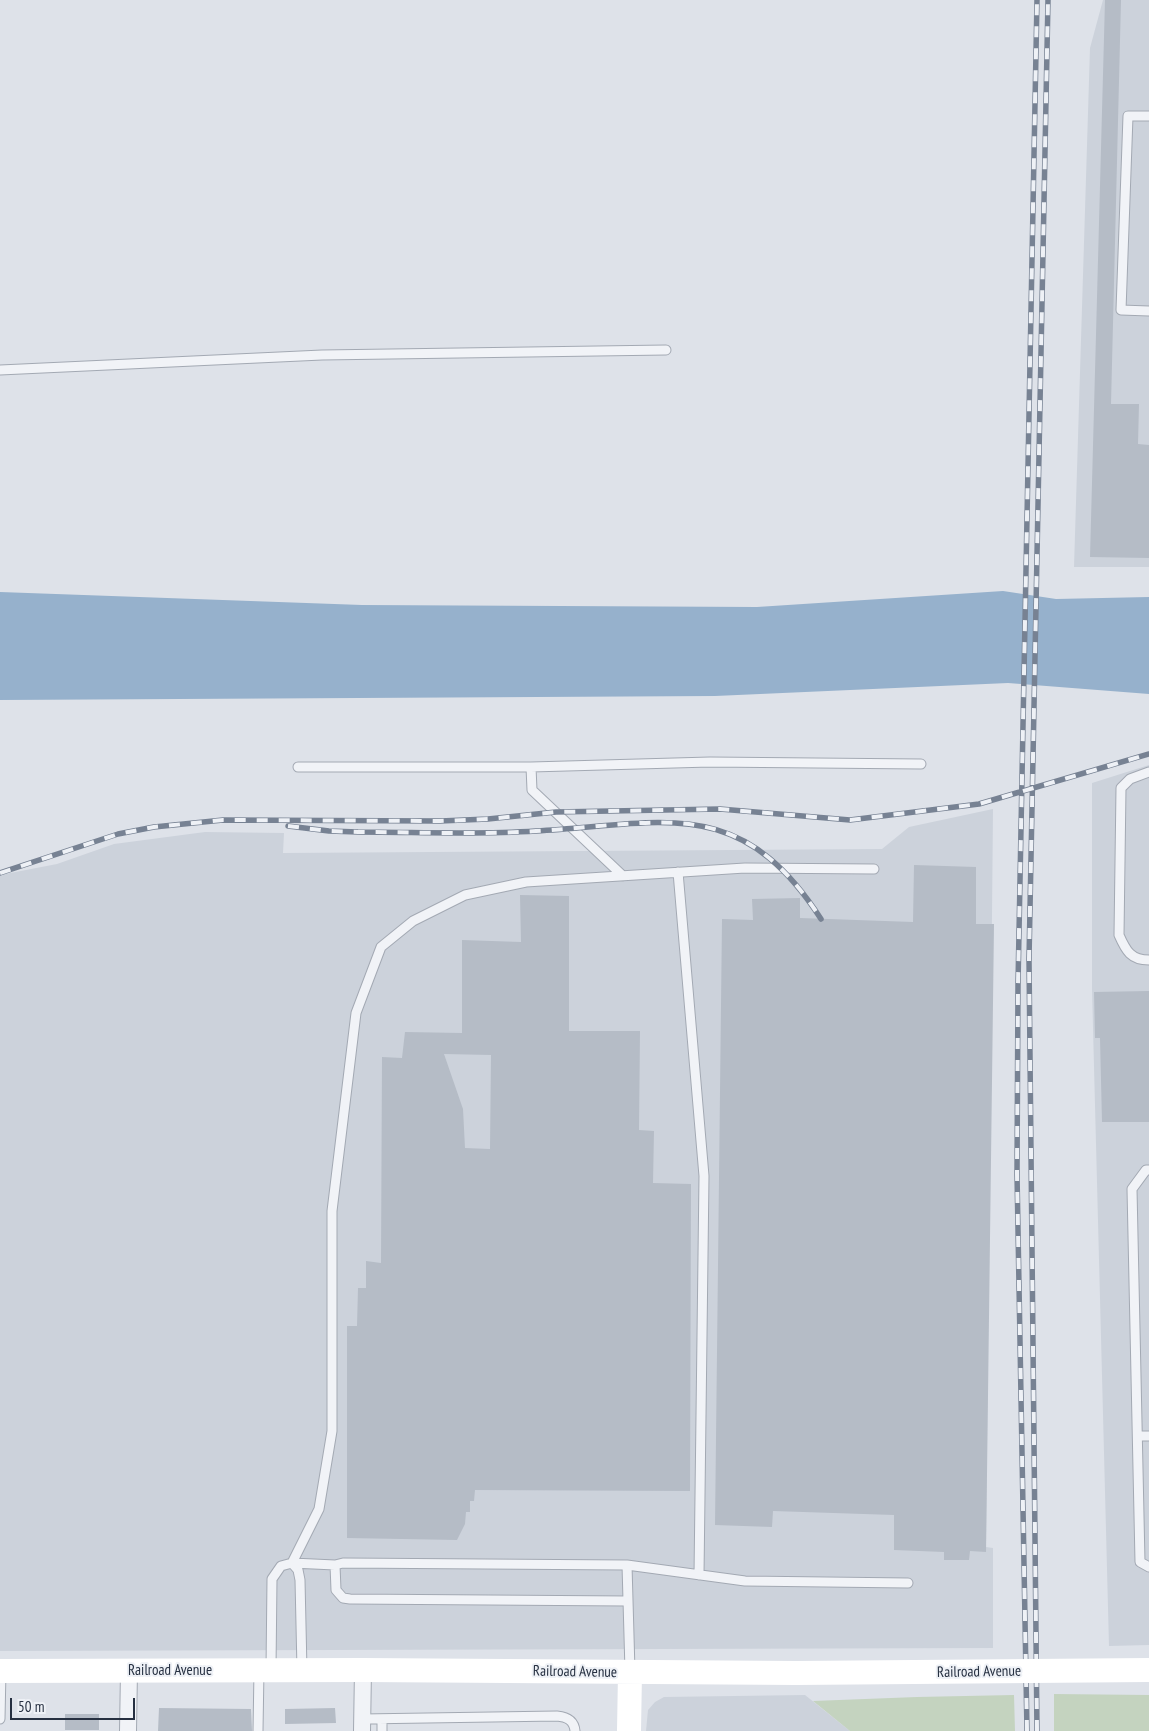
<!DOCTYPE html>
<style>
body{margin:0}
#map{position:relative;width:1149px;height:1731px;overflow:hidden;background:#dee2e9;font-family:"PT Sans Narrow",sans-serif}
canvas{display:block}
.scale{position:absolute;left:10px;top:1698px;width:125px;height:22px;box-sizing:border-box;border:2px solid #263041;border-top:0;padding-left:6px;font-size:15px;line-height:18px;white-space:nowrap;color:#263041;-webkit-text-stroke:4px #eef1f6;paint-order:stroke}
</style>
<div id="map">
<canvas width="1149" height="1731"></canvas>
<div class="scale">50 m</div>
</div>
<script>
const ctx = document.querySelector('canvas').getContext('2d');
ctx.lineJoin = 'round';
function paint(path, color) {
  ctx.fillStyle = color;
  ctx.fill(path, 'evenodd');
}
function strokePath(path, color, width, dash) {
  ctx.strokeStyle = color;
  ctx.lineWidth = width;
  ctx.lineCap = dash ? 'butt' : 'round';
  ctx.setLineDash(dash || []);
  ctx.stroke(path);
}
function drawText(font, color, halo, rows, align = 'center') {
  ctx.font = font + ' "PT Sans Narrow",sans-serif';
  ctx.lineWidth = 4;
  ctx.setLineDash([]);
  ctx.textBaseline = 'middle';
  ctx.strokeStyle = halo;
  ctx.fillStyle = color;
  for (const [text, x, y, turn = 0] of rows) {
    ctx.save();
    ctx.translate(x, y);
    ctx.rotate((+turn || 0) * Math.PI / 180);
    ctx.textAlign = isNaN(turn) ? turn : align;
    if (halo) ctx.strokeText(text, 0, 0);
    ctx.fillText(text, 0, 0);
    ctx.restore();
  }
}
paint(new Path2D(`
 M1103,0h46v567h-75l16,-519z
 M1149,765v880l-40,1 -17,-657v-206z
 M993,809l-7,738 7,1v100l-993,3v-776l57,-11 57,-20 91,-12 79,1 -1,20 599,-4 27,-22z
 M805,1695l45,36h-204l2,-21 7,-8 9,-5z`), '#ccd2db');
paint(new Path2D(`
 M1054,1694l95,1v36h-95z
 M1014,1695l1,36h-165l-37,-30 104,-4z`), '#c4d3bf');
paint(new Path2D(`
 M1003,591l53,8 93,-2v97l-141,-11 -293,13 -715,4v-108l362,13 395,2z`), '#96b1cc');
paint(new Path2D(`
 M1105,0h16l-10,404h28l-1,40 11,1v113l-59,-1z
 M914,865l62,2v57h18l-8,628 -16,-1 -1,9h-25v-8l-50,-2v-35l-121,-4 -1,16 -57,-2 7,-606 31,1 -1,-21 48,-1v20l113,4z
 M520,895l49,1v135h71l-1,99 15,1 -1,52 38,1 -1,307 -215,-1 -1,11h-4v11h-4l-1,12 -8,16 -110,-2v-212h10l1,-38h8v-27l15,2 1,-206 20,1 3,-26 57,1v-93l59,2zM444,1054l47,1 -1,94 -25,-1 -2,-39z
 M1149,991v131h-47l-2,-84h-5l-1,-46z
 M159,1708l92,1 1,22h-94z
 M335,1708l1,15 -51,1v-15z
 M65,1714h34v16h-34z`), '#b5bcc6');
const lane = new Path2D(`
 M1149,116h-21l-7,194 28,1
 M0,370l322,-15 344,-5
 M298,767h233l1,23 91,86
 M531,767l179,-5 211,2
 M1149,772l-19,7 -9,9 -2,147c7,16 12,25 30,25
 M678,872l26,304 -5,399
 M1149,1170h-3l-14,19 8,373 9,5
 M1138,1436h11
 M335,1565l1,25 7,8 7,1 277,2
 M627,1565l118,16 163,2
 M271,1669l1,-90 9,-13 11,-3 6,7 2,10 2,90
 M630,1671l-3,-106 -284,-2 -8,2 -43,-2 27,-54 13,-78v-220l24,-198 25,-66 32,-26 52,-26 61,-13 219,-14 129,1
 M0,1719l1,-48
 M362,1719l195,-3c10,1 17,4 18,15
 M258,1731l1,-61
 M382,1731v-12`);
const street = new Path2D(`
 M128,1731l1,-60
 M362,1731l1,-61`);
strokePath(lane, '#a3a9b3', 11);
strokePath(street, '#a3a9b3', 18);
strokePath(lane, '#f1f3f7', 9);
strokePath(street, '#f1f3f7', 16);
strokePath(new Path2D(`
 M0,1671l363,-1 433,3
 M629,1731l1,-58`), '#fff', 24);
const rail = new Path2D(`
 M288,826l41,5 29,1c59,0 119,3 178,-1 127,-7 204,-38 285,88
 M0,873l118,-39 36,-7 69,-7 217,1 48,-2 68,-7 164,-3 130,11 129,-16 170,-50
 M1027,1731l-10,-557 1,-190 19,-984
 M1037,1731l-8,-772 19,-959`);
strokePath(rail, '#778293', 5.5);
strokePath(rail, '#eef1f6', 4, [11]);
strokePath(new Path2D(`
 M796,1673l353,-3`), '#fff', 24);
drawText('15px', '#263041', '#eef1f6', [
 ["Railroad Avenue",170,1671],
 ["Railroad Avenue",575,1672,1],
 ["Railroad Avenue",979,1672,-1]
]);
</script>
